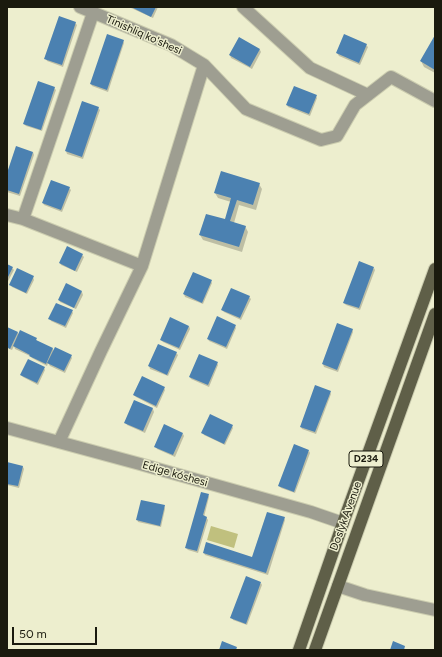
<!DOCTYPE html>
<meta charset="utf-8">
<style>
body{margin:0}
#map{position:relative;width:442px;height:657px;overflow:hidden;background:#edeece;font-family:Figtree,sans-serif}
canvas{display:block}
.frame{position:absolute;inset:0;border:8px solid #1a1a0e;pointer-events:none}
.scale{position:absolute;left:12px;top:627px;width:85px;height:18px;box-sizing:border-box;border:2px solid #1a1a0e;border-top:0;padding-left:5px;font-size:12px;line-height:14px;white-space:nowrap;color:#1a1a0e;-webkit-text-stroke:3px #edeece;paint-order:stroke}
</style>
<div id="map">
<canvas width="442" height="657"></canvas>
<div class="frame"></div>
<div class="scale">50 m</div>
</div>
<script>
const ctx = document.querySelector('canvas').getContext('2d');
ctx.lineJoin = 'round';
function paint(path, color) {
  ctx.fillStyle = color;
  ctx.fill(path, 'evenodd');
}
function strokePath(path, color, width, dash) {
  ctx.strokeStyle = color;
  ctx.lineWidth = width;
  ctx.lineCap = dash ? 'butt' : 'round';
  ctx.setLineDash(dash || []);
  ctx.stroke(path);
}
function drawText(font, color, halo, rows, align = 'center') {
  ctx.font = font + ' Figtree,sans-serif';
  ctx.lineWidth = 3;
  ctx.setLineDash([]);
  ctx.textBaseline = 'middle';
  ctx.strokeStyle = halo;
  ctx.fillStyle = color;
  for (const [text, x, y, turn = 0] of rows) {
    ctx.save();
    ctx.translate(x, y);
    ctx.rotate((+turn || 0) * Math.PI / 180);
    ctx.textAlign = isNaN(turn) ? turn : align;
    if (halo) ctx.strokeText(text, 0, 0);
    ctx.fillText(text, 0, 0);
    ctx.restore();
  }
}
paint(new Path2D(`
 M211,526l27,8 -4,14 -27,-8z`), '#c0c07e');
paint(new Path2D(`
 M131,7h27l-5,11 -22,-10z
 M75,23l2,2 -14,42 -16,-6 -1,-2z
 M435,37v36l-11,-6 -3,-6z
 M239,39l21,11 1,2 -9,17 -21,-11 -1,-3z
 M123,41l1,2 -16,49 -16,-6 -1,-2z
 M366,45l2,2 -8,18 -21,-9 -2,-3z
 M54,88l2,2 -14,41 -16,-5 -2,-2z
 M316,96l1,2 -7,18 -22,-9 -1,-2z
 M98,108l2,2 -17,49 -16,-5 -1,-3z
 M33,152l1,3 -14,41 -13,-4v-16z
 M259,184l3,5 -6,21 -17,-5 -5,18 11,3 3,6 -6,20 -39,-12 -3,-5 25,-14 6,-19 -13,-4 -3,-5z
 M69,188l2,2 -9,22 -18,-7 -1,-2z
 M82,255l2,2 -7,15 -16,-7 -1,-2z
 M7,265l5,3 2,2 -7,13z
 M374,268l1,2 -15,40 -14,-5 -2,-2z
 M33,277l1,3 -7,14 -15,-7 -2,-3z
 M211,281l1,2 -9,21 -18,-7 -1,-3z
 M66,285l16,7 1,3 -7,14 -16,-7 -1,-2z
 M249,297l2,2 -10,21 -17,-8 -2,-2z
 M72,311l1,2 -7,15 -15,-7 -1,-2z
 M189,326l1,3 -10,21 -17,-8 -2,-2z
 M235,326l1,2 -9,21 -18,-8 -1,-2z
 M7,328l11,5 1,2 17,4 1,2 16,8 1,3 17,4 1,2 -7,15 -15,-7 -2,-3 -1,3 -15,-8 -2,-2 -15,-7 -1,-3 -2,4 -5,-2z
 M352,329l1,3 -15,40 -14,-5 -1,-3z
 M176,353l2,2 -10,21 -18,-7 -1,-3z
 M217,363l1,2 -9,22 -18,-8 -1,-2z
 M44,368l1,2 -7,15 -15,-8 -2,-2z
 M164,388l1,2 -8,18 -21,-11 -2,-2z
 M330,392l1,2 -15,40 -14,-5 -1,-2z
 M135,402l18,7 1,3 -9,21 -18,-8 -1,-2z
 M232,426l1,2 -8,17 -21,-10 -1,-2z
 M183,434l1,2 -9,21 -18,-8 -1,-2z
 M309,451l1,2 -15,40 -14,-5 -2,-2z
 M7,463l16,4 1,2 -5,19 -12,-3z
 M208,495l1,2 -5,20h2l2,3 -10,33 -10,-3 -2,-2z
 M164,506l1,3 -4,18 -23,-5 -1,-3z
 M284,518l1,2 -17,55 -63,-20 -1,-2 49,5z
 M261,583l1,2 -15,40 -14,-5 -1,-2z`), '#0003');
paint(new Path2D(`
 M131,7h25l-5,10z
 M59,16l17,6 -14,43 -18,-6z
 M107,34l17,6 -17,50 -17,-6z
 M344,34l23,10 -8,19 -23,-10z
 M435,35v35l-15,-9z
 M239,37l21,12 -10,18 -21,-12z
 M38,81l17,6 -14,43 -18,-6z
 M294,86l23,9 -8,19 -23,-9z
 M82,101l17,6 -17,50 -17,-6z
 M16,146l17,6 -14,42 -12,-4v-17z
 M221,171l39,12 -7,22 -16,-5 -7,21 16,5 -7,21 -40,-12 7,-21 19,5 6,-21 -17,-5z
 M51,180l19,7 -9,23 -19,-7z
 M67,246l16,8 -8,17 -16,-8z
 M359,261l15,6 -15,41 -16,-5z
 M7,264l6,3 -6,12z
 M17,268l17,8 -8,17 -17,-8z
 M193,272l19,8 -10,23 -19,-9z
 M66,283l16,8 -8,17 -16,-8z
 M231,288l19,8 -10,22 -19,-8z
 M56,303l17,7 -8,16 -17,-7z
 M217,316l19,9 -10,22 -19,-8z
 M170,317l19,9 -10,22 -19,-8z
 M337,323l16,6 -16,41 -15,-6z
 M7,327l11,5 -8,17 -3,-2z
 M20,330l17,8 -1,2 17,8 -7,16 -17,-8 1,-1 -17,-9z
 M158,344l19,8 -10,23 -19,-9z
 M55,347l17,8 -8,16 -17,-8z
 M199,354l19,8 -10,23 -19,-8z
 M28,359l17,8 -8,16 -17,-8z
 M142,376l23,11 -9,19 -23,-11z
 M315,385l16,6 -16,41 -15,-5z
 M134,400l19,8 -10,23 -19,-8z
 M210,414l23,11 -9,19 -23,-11z
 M164,424l19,9 -10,22 -19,-8z
 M294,444l15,6 -15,42 -16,-6z
 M7,462l16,4 -5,20 -11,-2z
 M201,492l8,2 -6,21 4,2 -10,34 -12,-3z
 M141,500l24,5 -5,21 -24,-6z
 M267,512l18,5 -19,56 -63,-20 3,-11 46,15z
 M246,576l15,6 -15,42 -16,-6z
 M222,641l15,6 -1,3h-17z
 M393,641l12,5 -1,4h-14z`), '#4b81b1');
const minor = new Path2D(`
 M80,7l91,38 33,20 42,44 75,31 16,-4 18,-31 36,-28 44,24
 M243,7l67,61 58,27
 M7,215l16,4 119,47
 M23,219l70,-206
 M7,428l133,36 171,48 32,11
 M59,442l42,-91 41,-85 62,-201
 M338,586l27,9 70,15`);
const major = new Path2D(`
 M299,650l44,-127 92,-254
 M315,650l120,-336`);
strokePath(minor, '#cbccaf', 14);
strokePath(major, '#cbccaf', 14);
strokePath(minor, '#9e9e91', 12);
strokePath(major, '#5f5f48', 12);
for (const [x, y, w] of [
 [366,459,34]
]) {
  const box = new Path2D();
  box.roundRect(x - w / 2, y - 8, w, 16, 3);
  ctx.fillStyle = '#edeece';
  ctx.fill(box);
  strokePath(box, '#1a1a0e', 1);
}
drawText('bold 10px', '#1a1a0e', null, [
 ["D234",366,459]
]);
drawText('11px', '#1a1a0e', '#edeece', [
 ["Tinishliq ko'shesi",144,35,24],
 ["Edige kóshesi",175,474,16],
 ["Doslyk Avenue",346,516,-70]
]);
</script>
